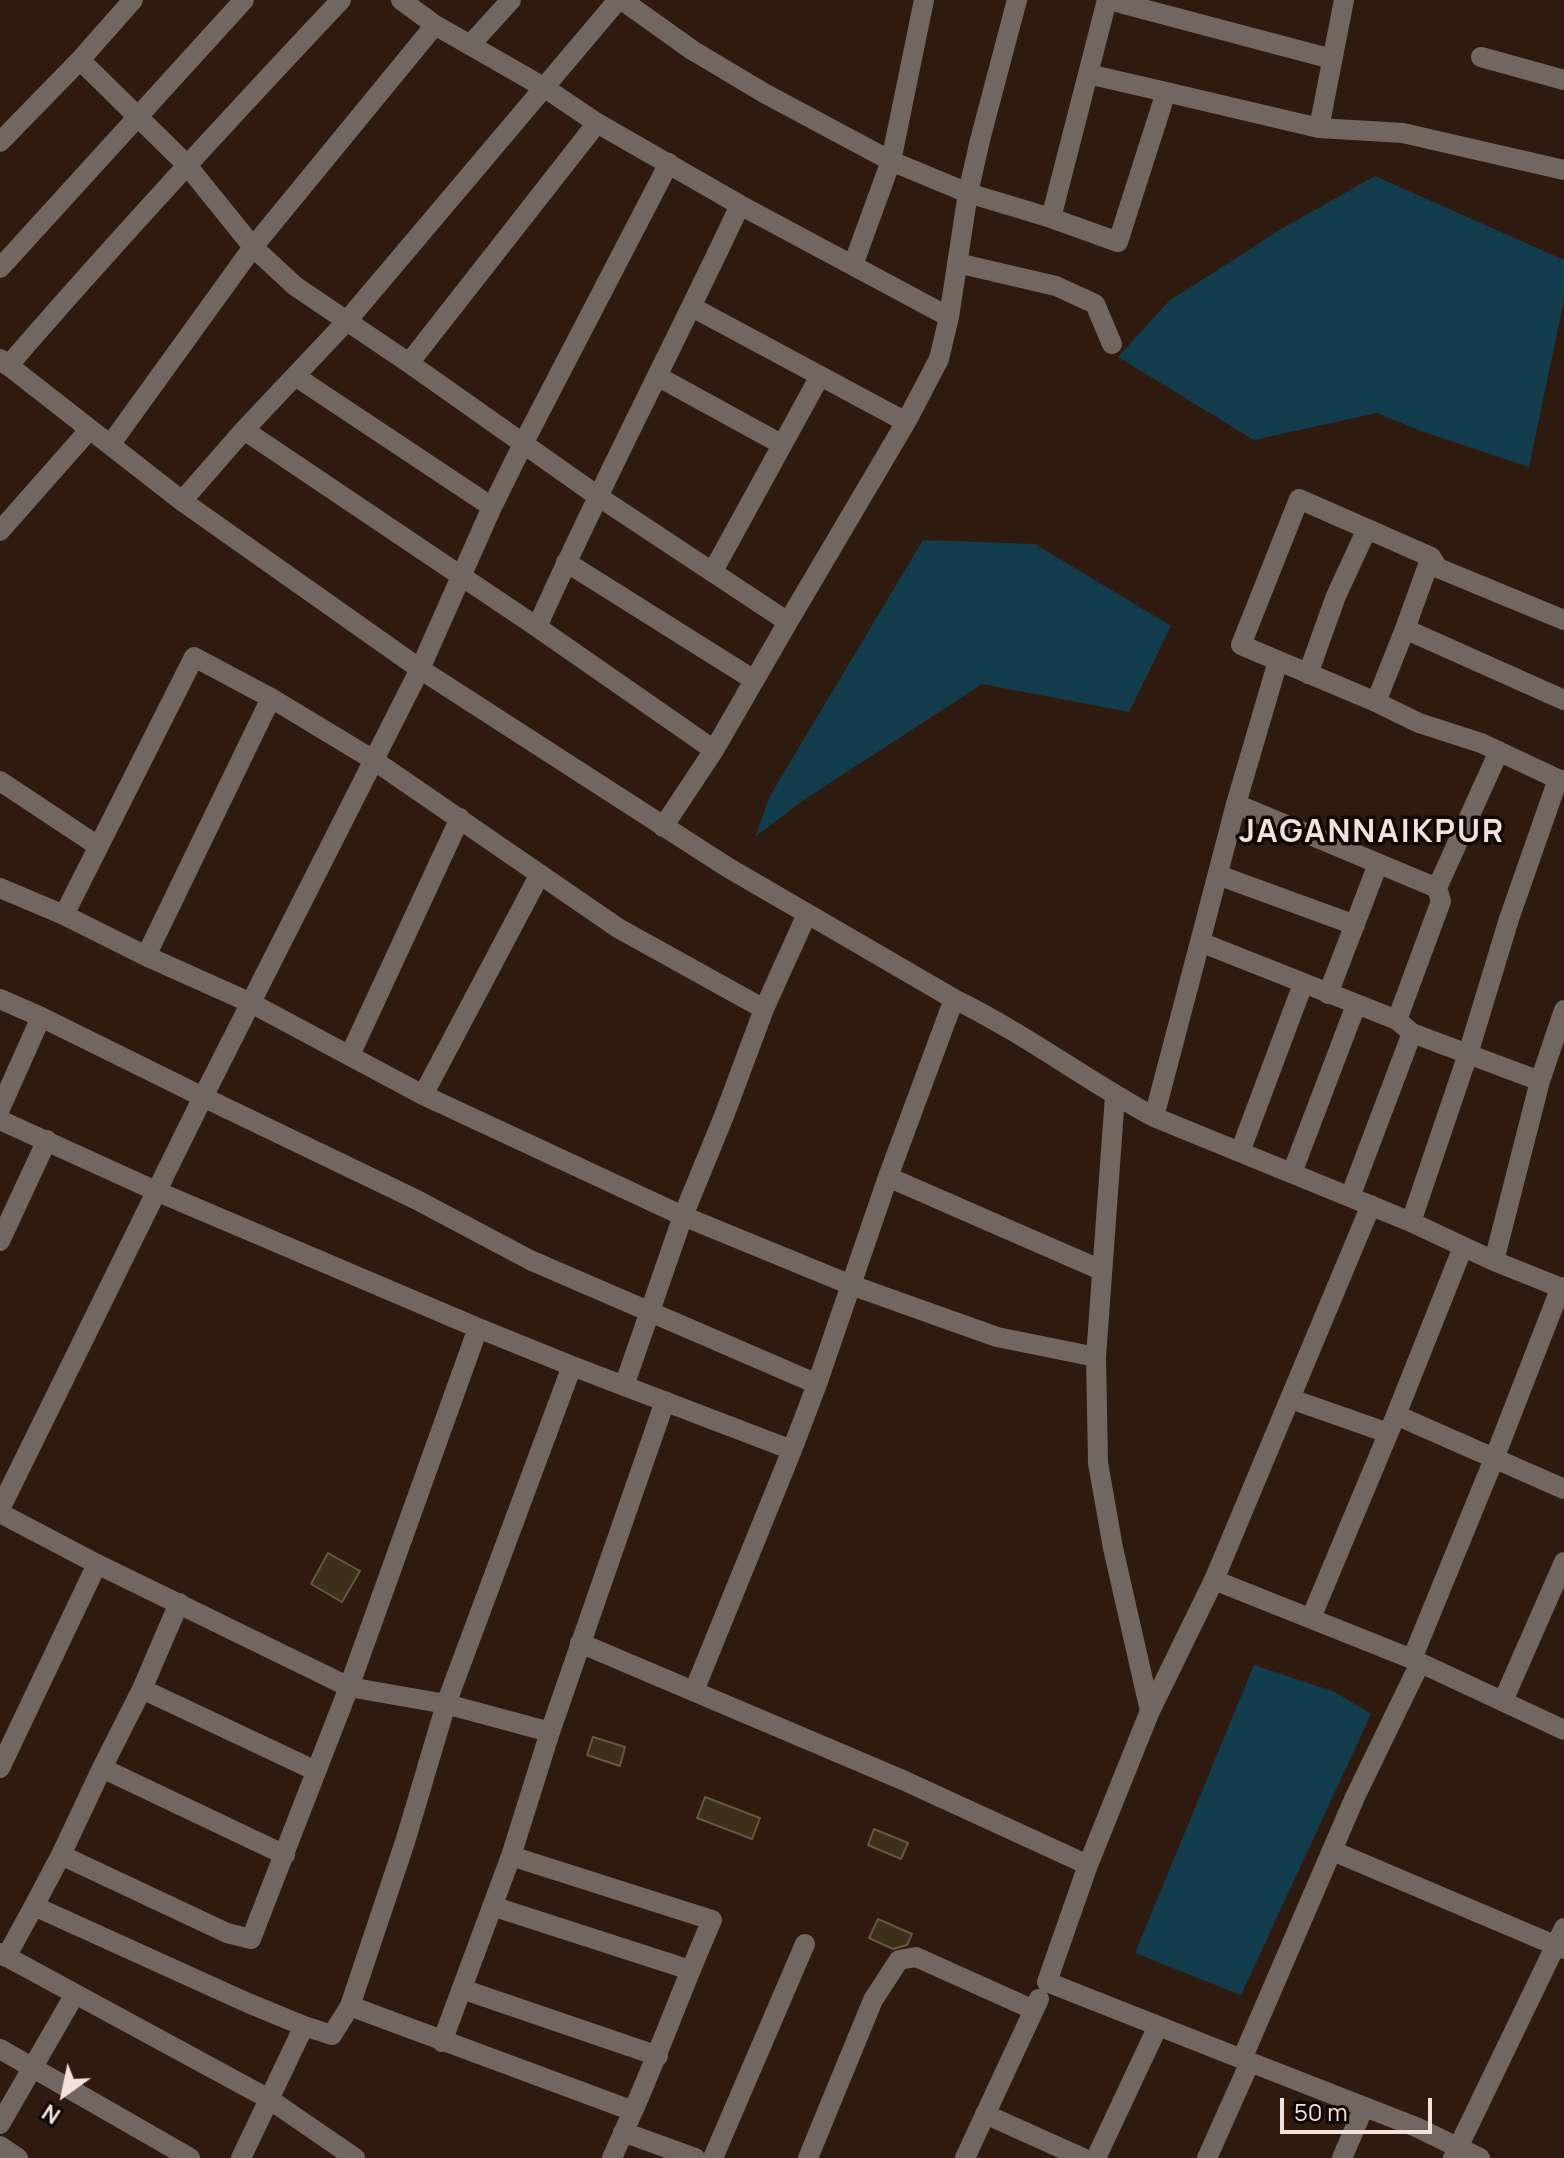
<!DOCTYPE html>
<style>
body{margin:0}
#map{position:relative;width:1564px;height:2158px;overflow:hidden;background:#2f1a10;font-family:Manrope,sans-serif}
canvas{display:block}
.north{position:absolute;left:24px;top:2054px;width:80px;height:80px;-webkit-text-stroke:6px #100704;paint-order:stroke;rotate:213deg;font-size:22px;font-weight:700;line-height:32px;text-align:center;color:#f2e2db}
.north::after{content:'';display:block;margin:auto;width:28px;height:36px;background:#f2e2db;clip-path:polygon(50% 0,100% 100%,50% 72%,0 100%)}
.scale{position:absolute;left:1280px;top:2098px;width:152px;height:36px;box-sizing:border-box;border:4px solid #f2e2db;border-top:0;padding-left:10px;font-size:24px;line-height:28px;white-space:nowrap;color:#f2e2db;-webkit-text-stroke:6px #100704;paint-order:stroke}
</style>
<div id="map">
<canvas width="1564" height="2158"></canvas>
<div class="north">N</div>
<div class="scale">50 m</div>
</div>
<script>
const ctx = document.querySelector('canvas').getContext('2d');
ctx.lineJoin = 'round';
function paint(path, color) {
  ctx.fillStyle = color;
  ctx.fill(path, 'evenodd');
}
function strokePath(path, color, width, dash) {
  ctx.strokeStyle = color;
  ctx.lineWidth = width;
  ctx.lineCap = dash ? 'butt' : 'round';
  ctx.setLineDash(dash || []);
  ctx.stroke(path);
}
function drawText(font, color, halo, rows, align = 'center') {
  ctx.font = font + ' Manrope,sans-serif';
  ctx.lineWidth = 7;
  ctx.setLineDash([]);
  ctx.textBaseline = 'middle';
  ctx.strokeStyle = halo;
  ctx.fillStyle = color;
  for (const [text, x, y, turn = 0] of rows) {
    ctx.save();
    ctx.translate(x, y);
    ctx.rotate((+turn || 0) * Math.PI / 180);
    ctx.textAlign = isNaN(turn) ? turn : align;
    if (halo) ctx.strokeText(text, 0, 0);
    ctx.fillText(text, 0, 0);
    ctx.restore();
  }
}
paint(new Path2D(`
 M1375,176l189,84v40l-35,167 -111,-37 -41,-17 -123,27 -136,-83 51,-56 114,-73z
 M923,540l112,4 136,82 -42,86 -147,-28 -181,118 -46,35 15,-41z
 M1254,1665l81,27 36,22 -130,281 -106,-42z`), '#133c4d');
const building = new Path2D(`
 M328,1553l32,18 -18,31 -31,-18z
 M593,1737l32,10 -5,19 -33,-11z
 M705,1797l55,21 -8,21 -55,-21z
 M874,1829l34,14 -7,16 -33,-14z
 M878,1919l34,15 -5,11 -14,4 -24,-11z`);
paint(building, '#3d301b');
strokePath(building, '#655741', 2);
strokePath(new Path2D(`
 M401,0l34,25 110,63 52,35 143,82 209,112 -10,42 -33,63 -118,200
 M622,0l70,50 72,43 127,68 -38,104
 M924,0l-33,161 77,32 83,25 67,24 48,-150 153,36 25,-128
 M1109,0l223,59
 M471,44l40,-44
 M1481,57l83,23
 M80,60l106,104 67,83 42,39 114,77 190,134 189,125 -74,128 -51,77
 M1088,74l78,18
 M1319,128l84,5 161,37
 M0,142l80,-82 53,-60
 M1051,218l56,-218
 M957,263l99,23 39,18 17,40
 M0,268l244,-268
 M692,307l214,115
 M949,317l19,-124 12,-53 37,-140
 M0,359l182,142 238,168 307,198 227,132c70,34 132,81 200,118l257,105 83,39 70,28
 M409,363l188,-240
 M8,366c108,-125 220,-246 333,-366
 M295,376l197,131
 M657,376l124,68
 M244,430l293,197
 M110,445l143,-198 182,-222
 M182,501l62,-71 102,-108 272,-322
 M0,531l90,-102
 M566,562l188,118
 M713,571l107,-195
 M1564,620l-126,-52 -7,-11 -132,-58 -58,146 135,57 43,21 62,20 83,39
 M1405,629l26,-72
 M1278,661l-42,143 -36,138 197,78 44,-119 -4,-13 62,-137
 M1308,674l28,-78 31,-67
 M1376,702l29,-73 159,71
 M714,750l-177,-123c64,-143 137,-281 203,-422
 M0,781l98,65
 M1236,804l201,84
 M1218,875l137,50
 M0,888l64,27
 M146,956l-82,-41 130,-258 77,41
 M1328,994l50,-130
 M0,999l41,18
 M764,1009l-146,-81 -246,-169 -101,-61 -125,258 105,47 172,92 260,121 168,69 146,52 99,20 19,-261
 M1397,1020l15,13 56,21 41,-135 49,-140
 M350,1055l110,-237
 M423,1095l117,-221
 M0,1109l41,-92 162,80 214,103 113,60 287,124
 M1154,1117l46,-175
 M0,1120l156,71 322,137 94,38 220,84 25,-66 71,-207 66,-178
 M1240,1152l63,-168
 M1292,1173l64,-168
 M888,1177l213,93
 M1350,1197l62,-164
 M1371,1205l-157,375 198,79 152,71
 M1411,1222l57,-168 72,27
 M0,1241l47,-101
 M1494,1261l46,-180 24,-71
 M1096,1357l2,106 15,85 37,163 64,-131
 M572,1366l-126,338 -41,138 -55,164 283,105 -21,47
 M624,1386l59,-170 41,-100 40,-107 43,-95
 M1291,1399l97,34
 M1396,1415l168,74
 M0,1509l203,-412 217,-428 72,-162 31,-63 146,-281
 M0,1513l97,51 252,123 97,17 104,28
 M179,1603l-37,86 174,82
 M1311,1618l85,-203 67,-168
 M580,1643l325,138 183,84 62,-154
 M1412,1659l82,-200 67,-172
 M694,1691l98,-241
 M1503,1701l61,-139
 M0,1768l97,-204
 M102,1768l40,-79
 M1333,1851l231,98
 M285,1855l-183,-87 -41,87 166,78 24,6 98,-252 129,-359
 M511,1856l39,-124 115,-331
 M1088,1865l-41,117 195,77 113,-262 65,-134
 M34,1906l27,-51
 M492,1906l198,64
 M0,1953l269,146 86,59
 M6,1957l28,-51 214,97 56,23 28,9 18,-29
 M462,1989l196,67
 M442,2042l69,-186 201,64c-28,63 -51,128 -79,191
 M0,2049l190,109
 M1242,2059l174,68 64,31
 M985,2114l98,44
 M0,2124l75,-130
 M623,2132l72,26
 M0,2146l18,12
 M241,2158l63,-132
 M713,2158l92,-214
 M808,2158l65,-158 26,-40 17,-3 118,53
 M965,2158l74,-159
 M1096,2158l62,-132
 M1207,2158l43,-96
 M1342,2158l22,-51
 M1453,2158l111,-230`), '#716760', 20);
ctx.letterSpacing = '2px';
drawText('bold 32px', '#f2e2db', '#100704', [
 ["JAGANNAIKPUR",1372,833]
]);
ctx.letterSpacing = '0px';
</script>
